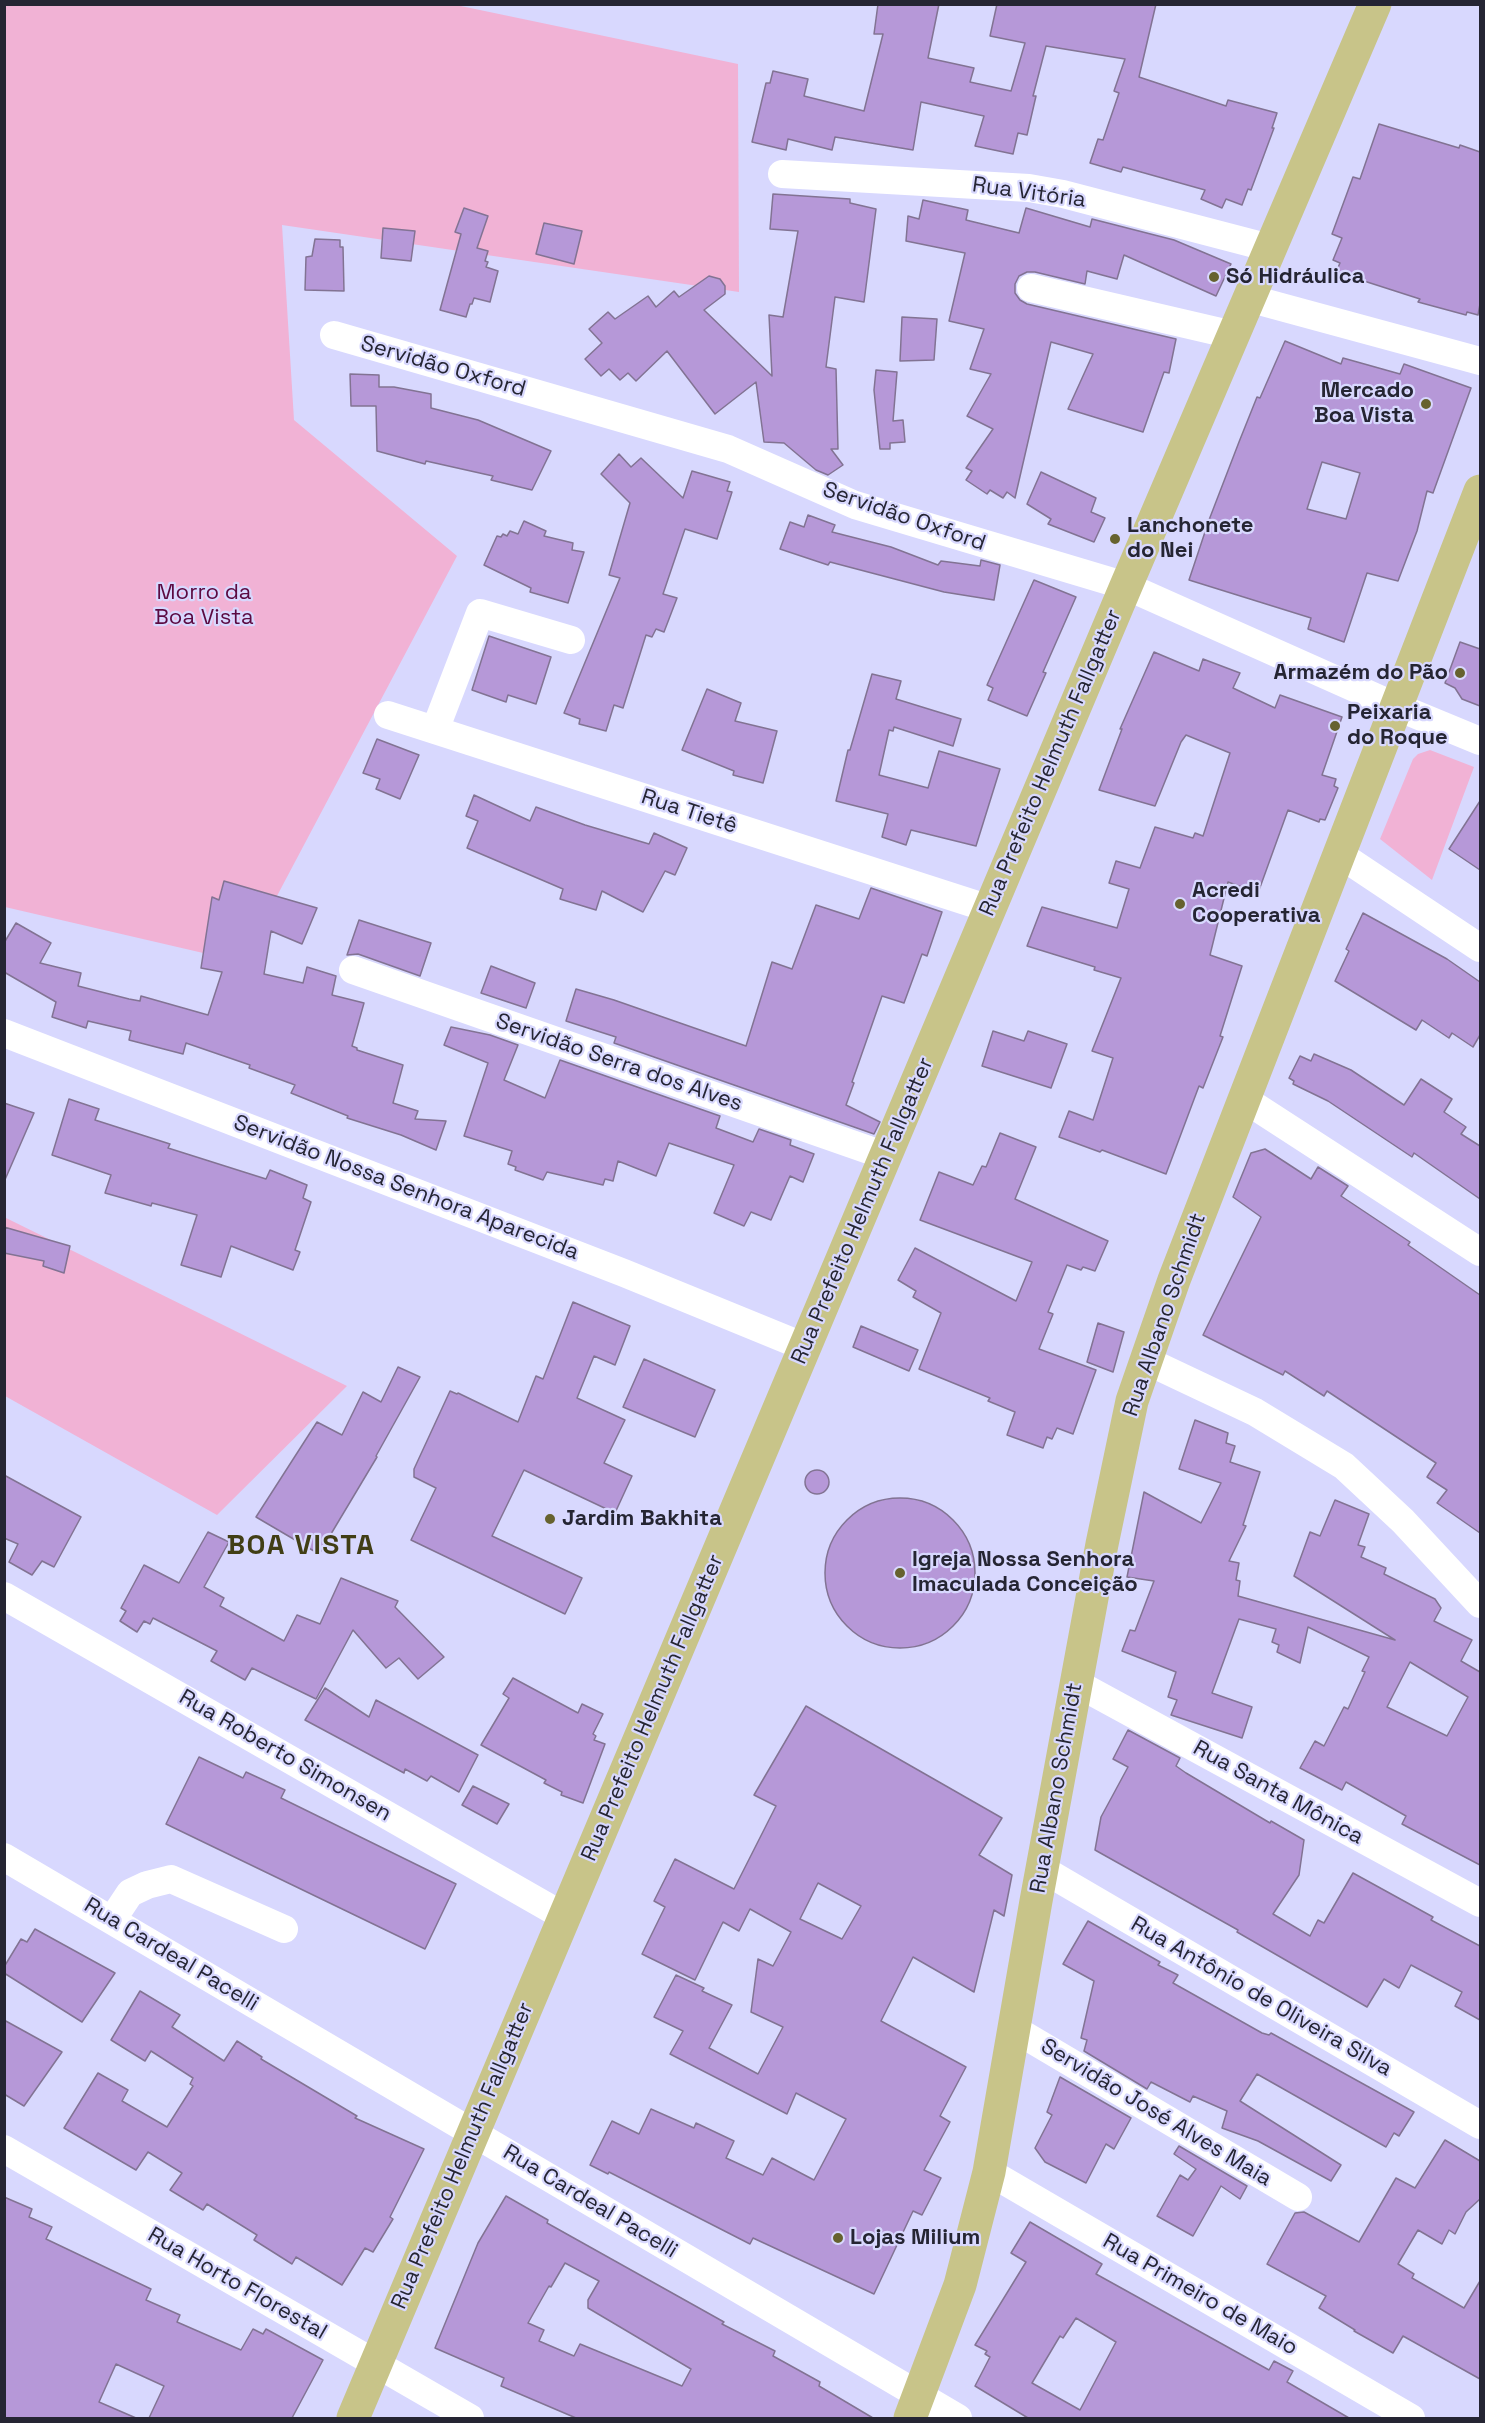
<!DOCTYPE html>
<meta charset="utf-8">
<style>
body{margin:0}
#map{position:relative;width:1485px;height:2423px;overflow:hidden;background:#d8d8fe;font-family:"Space Grotesk",sans-serif}
canvas{display:block}
.frame{position:absolute;inset:0;border:6px solid #252533;pointer-events:none}
</style>
<div id="map">
<canvas width="1485" height="2423"></canvas>
<div class="frame"></div>
</div>
<script>
const ctx = document.querySelector('canvas').getContext('2d');
ctx.lineJoin = 'round';
function paint(path, color) {
  ctx.fillStyle = color;
  ctx.fill(path, 'evenodd');
}
function strokePath(path, color, width, dash) {
  ctx.strokeStyle = color;
  ctx.lineWidth = width;
  ctx.lineCap = dash ? 'butt' : 'round';
  ctx.setLineDash(dash || []);
  ctx.stroke(path);
}
function drawText(font, color, halo, rows, align = 'center') {
  ctx.font = font + ' "Space Grotesk",sans-serif';
  ctx.lineWidth = 4.5;
  ctx.setLineDash([]);
  ctx.textBaseline = 'middle';
  ctx.strokeStyle = halo;
  ctx.fillStyle = color;
  for (const [text, x, y, turn = 0] of rows) {
    ctx.save();
    ctx.translate(x, y);
    ctx.rotate((+turn || 0) * Math.PI / 180);
    ctx.textAlign = isNaN(turn) ? turn : align;
    if (halo) ctx.strokeText(text, 0, 0);
    ctx.fillText(text, 0, 0);
    ctx.restore();
  }
}
paint(new Path2D(`
 M53,4l403,1 282,59 1,228 -457,-67 12,195 163,136 -215,406 -237,-55 -1,-901z
 M1430,750l44,17 -42,113 -52,-41 33,-80 5,-5z
 M4,1217l343,169 -130,129 -212,-119z`), '#f1b2d5');
const building = new Path2D(`
 M878,4h61l-11,54 46,10 -4,14 41,9 14,-48 -35,-7 7,-32h159l-17,73 87,29 2,-6 49,13 -5,15h2l-23,62 -3,-1 -6,16 -16,-6 -4,9 -21,-9 4,-9 -82,-23 -2,5 -31,-9 8,-24 5,1 16,-47 -5,-2 11,-32 -79,-13 -13,50h3l-9,39 -9,-2 -5,21 -38,-8 9,-30 -63,-14 -8,48 -78,-13 -3,13 -44,-11 -2,11 -34,-8 14,-59h4l3,-12 35,8 -4,17 60,15 19,-77h-9z
 M1379,124l80,24 1,-3 20,7v152l-2,11 -11,-3 -1,3 -48,-13 2,-3 -84,-27 4,-9 -7,-3 9,-22 -10,-4 21,-57 7,2z
 M773,194l77,5v4l26,6 -12,93 -29,-5 -9,70 10,2 2,80h-7l12,16 -15,10 -12,-5 -32,-27 -20,-1 -8,-60 -41,32 -48,-63 -31,30 -8,-8 -8,7 -11,-11 -8,7 -16,-17 17,-16 -13,-14 19,-17 7,7 33,-23 8,11 18,-16 5,6 30,-21 11,3 5,7v8l-21,16 68,66 -3,-61 14,2 15,-86 -28,-2z
 M923,200l45,10 -2,10 53,13 7,-25 64,19 2,-8 82,21 57,24 -15,32 -92,-41 -7,24 -30,-8 -2,13 -50,-12h-8l-8,4 -4,8v9l5,7 7,4 149,35 -7,34 -5,-1 -21,60 -75,-23 25,-55 -42,-12 -36,156 -8,-6 -4,6 -13,-8 -3,4 -21,-14 6,-9 -6,-3 27,-39 -26,-13 24,-42 -21,-5 14,-40 -35,-8 16,-68 -59,-12 2,-25 11,3z
 M464,208l24,8 -11,32 11,3 -3,10 3,1 -2,5 12,4 -8,31 -16,-4 -2,6h-2l-4,13 -26,-7 21,-76 -6,-2z
 M544,223l38,8 -8,33 -38,-10z
 M383,228l32,3 -4,30 -30,-3z
 M315,239l25,1v7h3l1,44 -39,-1 1,-33 6,-1z
 M902,317l35,2 -3,41 -34,1z
 M1285,341l56,23 2,-6 57,16 4,-10 67,24 -38,105 -6,-2 -10,40 -19,50 -31,-8 -23,69 -36,-13 3,-11 -122,-38 20,-60 30,-78 18,-45 3,1zM1322,462l38,11 -14,46 -39,-10z
 M876,370l21,2 -4,49 10,-1 2,22 -15,1v6h-10l-6,-59z
 M350,374l29,1v12h15l37,7v14l47,12 73,31 -19,39 -41,-10 2,-4 -67,-15 -1,3 -48,-13 -1,-45h-25z
 M619,454l12,13 10,-9 42,40 9,-27 38,11 -3,9 5,1 -15,47 -32,-10 -22,65 14,4 -13,34 -8,-3 -4,8 -6,-2 -23,73 -9,-3 -8,26 -27,-7 1,-5 -16,-6 56,-135 -11,-3 21,-72 -29,-29z
 M1041,472l55,26 -5,14 14,6 -11,24 -46,-18 3,-5 -24,-15z
 M808,515l27,10 -3,7 59,15 47,18 3,-4 39,5 1,-6 19,5 -6,35 -50,-8 -114,-30 -2,3 -48,-16 10,-27 14,5z
 M524,521l22,10 -2,5 29,7 -1,7 12,2 -16,51 -38,-11 1,-4 -47,-23 13,-29 4,1 2,-3 4,2 3,-5 8,3z
 M1034,580l42,17 -33,75 3,1 -19,43 -39,-16 5,-12 -6,-3z
 M489,636l62,21 -15,47 -28,-9 -2,7 -34,-12z
 M1460,642l20,7v57l-18,-7 -7,-11 -10,-5z
 M1154,652l45,19 4,-12 37,14 -7,15 42,20 5,-13 62,22 -20,58 14,4 -2,7 4,2 -13,32 -5,-1 -1,3 -31,-12 -30,83 -30,-11 -18,73 32,11 -22,70 3,1 -20,51 -4,-2 -33,88 -64,-24 -2,2 -41,-15 10,-26 24,9 20,-62 -21,-7 29,-73 -27,-8 1,-3 -68,-21 15,-39 75,21 12,-39 -20,-6 7,-22 24,7 15,-41 38,11 2,-5 8,3 27,-83 -44,-18 -5,7 -26,64 -56,-16 23,-61h-2z
 M872,674l29,7 -5,18 65,20 -8,27 -59,-19 -1,4 -4,-1 -10,45 49,13 11,-37 61,18 -24,77 -65,-16 -5,15 -24,-8 6,-23 -52,-13 12,-51h2z
 M707,689l34,14 -6,18 42,10 -14,52 -30,-8 1,-4 -52,-21z
 M377,739l42,16 -19,44 -24,-10 4,-10 -17,-6z
 M474,795l56,26 6,-14 49,18 64,19 5,-11 33,15 -12,27 -10,-4 -22,41 -41,-21 -6,19 -36,-11 3,-10 -96,-41 11,-27 -12,-5z
 M1480,801v69l-31,-21z
 M224,881l93,27 -15,36 -31,-13 -7,43 39,9 4,-16 29,9 -4,19 32,8 -12,43 5,2v2l46,15 -10,38 25,8 -3,8 31,2 -10,29 -35,-15 -54,-17 1,-2 -57,-23 4,-8 -46,-17 1,-3 -64,-22 -3,11 -54,-14 2,-9 -43,-10 -2,7 -34,-11 4,-15 -52,-30v-29l12,-20 35,20 -11,20 41,10 -3,13 51,13 11,2 1,-5 67,19 14,-43 -21,-4 11,-71 7,3z
 M871,888l71,24 -15,44 -5,-2 -18,49 -22,-7 -30,86 2,1 -8,22 34,17 -6,12 -260,-91 2,-6 -50,-16 10,-32 38,11 132,46 26,-84 20,7 24,-64 43,14z
 M1363,913l84,46 33,23v53l-7,12 -21,-14 -3,5 -27,-18 -6,10 -81,-49 14,-30 -3,-2z
 M359,920l72,23 -11,33 -62,-22 -11,1z
 M491,966l44,17 -9,25 -45,-15z
 M451,1027l39,8 28,10 -14,35 41,18 15,-38 160,56 -4,12 37,14 6,-13 32,11 -1,5 24,9 -11,28 -13,-6 -19,44 -20,-8 -7,14 -30,-13 20,-48 -65,-22 -13,33 -38,-15 -5,20 -8,-2 -2,6 -56,-13 -4,8 -28,-10 1,-3 -8,-3 4,-13 -48,-15 24,-73 -44,-18z
 M993,1031l31,10 4,-10 39,13 -16,44 -69,-22z
 M1314,1054l37,16 53,35 17,-26 31,20 -8,13 22,15 -5,7 19,12v53l-66,-46 -2,4 -84,-56 -35,-17 1,-3 -5,-3 11,-22 11,5z
 M69,1099l30,10 -4,11 75,24 -2,4 98,31 4,-9 37,15 -4,13 8,4 -16,48 5,2 -7,18 -62,-24 -10,31 -40,-12 16,-50 -45,-12 -1,3 -46,-13 6,-18 -59,-20z
 M4,1103l30,10 -30,69z
 M1000,1133l36,14 -21,52 93,42 -13,30 -12,-4 -2,3 -14,-5 -19,47 5,2 -14,35 57,21 -23,64 -16,-6 -5,11 -5,-2 -4,11 -36,-13 8,-23 -27,-11 2,-3 -71,-29 22,-56 -28,-16 3,-6 -18,-11 17,-32 101,53 16,-39 -112,-42 19,-48 34,13 9,-19 4,1z
 M1265,1149l46,30 7,-12 30,19 -7,10 69,46 -2,3 72,50v238l-43,-30 10,-13 -20,-13 9,-14 -109,-72 -3,5 -39,-25 -2,4 -80,-40 58,-118 -28,-20 18,-44z
 M4,1227l66,19 -6,27 -21,-7 1,-5 -40,-8z
 M573,1302l57,24 -15,39 -21,-9 -17,42 48,22 -21,43 28,13 -17,37 -91,-43 -32,66 90,42 -17,36 -154,-74 25,-52 -22,-11v-8l36,-78 7,3 1,-1 60,29 18,-46 7,3z
 M1098,1323l26,9 -11,40 -26,-10z
 M861,1326l57,24 -9,21 -56,-24z
 M644,1359l71,31 -20,47 -72,-30z
 M398,1367l22,10 -44,79 1,1 -58,97 -63,-37 61,-95 25,13 21,-43 18,10z
 M1195,1420l33,13 -2,10 9,3 -5,16 30,10 -17,53 3,1 -17,35 10,2 -3,17 4,1 -2,15 157,44 -101,-64 16,-44 10,4 15,-36 34,14 -11,31 7,2 -4,10 25,11 -2,6 51,25 6,9 -7,13 38,19 -11,21 19,11v193l-78,-41 4,-8 -60,-34 -4,8 -42,-22 15,-27 9,5 20,-39 4,2 17,-37 -3,-1 7,-14 -61,-30 -8,36 -23,-11 2,-7 -7,-3 4,-13 -37,-10 -27,74 40,14 -10,31 -71,-23 6,-15 -9,-3 8,-25 -54,-21 8,-21 5,1 19,-50 -27,-4 17,-85 57,31 20,-40 -42,-14zM1410,1662l58,35 -21,39 -60,-29z
 M805 1482a12 12 0 1 1 24 0a12 12 0 1 1-24 0Z
 M4,1475l77,42 -27,50 -12,-6 -10,14 -23,-13 9,-18 -14,-6z
 M825 1573a75 75 0 1 1 150 0a75 75 0 1 1-150 0Z
 M208,1532l21,10 -25,45 20,11 -4,8 64,35 13,-26 23,9 21,-46 57,23 -3,6 49,50 -26,22 -19,-21 -13,10 -33,-38 -37,69 -64,-31 -7,12 -34,-19 6,-10 -64,-33 -3,6 -6,-3 -7,11 -17,-11 6,-10 -5,-3 23,-43 35,18z
 M513,1678l65,35 4,-9 21,10 -10,20 3,2 -2,4 11,4 -22,59 -22,-8 1,-3 -18,-9 2,-3 -65,-35 28,-47 -6,-4z
 M325,1688l44,29 7,-17 102,55 -19,37 -28,-16 -4,5 -22,-12 -1,4 -99,-53z
 M806,1706l196,112 -23,37 33,20 -8,41 -10,-6 -20,82 -61,-35 -32,64 85,46 -26,49 10,6 -26,48 17,8 -19,37 -9,-4 -39,83 -121,-56 -3,6 -141,-72 -1,2 -18,-9 22,-44 27,13 12,-25 43,19 2,-5 38,18 -8,17 37,17 9,-17 42,22 32,-61 -50,-26 -9,21 -117,-60 13,-23 -29,-14 22,-42 28,13 -2,3 30,14 -23,43 49,26 25,-47 -32,-15 7,-53 15,7 18,-34 -41,-23 -11,22 -16,-9 -28,58 -53,-26 23,-47 -11,-6 21,-42 59,30 42,-83 -22,-11zM818,1883l43,23 -19,33 -42,-20z
 M1128,1730l52,28 -4,8 10,7 84,50 1,-2 33,19 -5,35 -26,39 37,22 8,-16 6,3 29,-50 80,44 -2,3 49,26v74l-25,-14 7,-14 -51,-27 -12,23 -15,-9 -17,28 -130,-75 1,-2 -143,-80 6,-33 27,-50 -15,-8z
 M199,1757l44,21 3,-6 39,18 -4,8 175,86 -31,65 -259,-125z
 M473,1786l36,18 -12,20 -35,-19z
 M1088,1921l72,41 -2,3 20,10 -5,8 89,50 7,2 2,-2 143,79 -15,24 -5,-3 -8,14 -129,-73 -17,27 101,64 -10,16 -73,-40 -36,-13 5,-17 -34,-15 -3,6 -39,-20 -4,7 -63,-38 3,-11 -6,-2 13,-57 -31,-17z
 M35,1929l80,44 -33,49 -78,-49v-6l17,-28 6,3z
 M140,1991l40,24 -8,12 52,34 13,-20 25,16 -1,2 96,57 -2,2 69,31 -34,68 3,2 -20,33 -8,-4 -23,37 -46,-28 -4,7 -38,-24 3,-5 -50,-31 -4,6 -33,-20 12,-17 -34,-21 -12,18 -72,-42 34,-55 30,17 -6,11 45,26 26,-41 -3,-2 3,-6 -42,-27 -6,10 -34,-21z
 M4,2020l58,32 -38,54 -20,-12z
 M1060,2077l71,41 -17,31 -8,-5 -20,39 -41,-21 -10,-14 17,-33 -5,-3z
 M1445,2140l35,21v38l-14,13 -11,22 -6,-4 -7,14 -24,-14 -20,34 16,10 -2,4 52,30 16,-27v98l-77,-43 -10,17 -39,-22 1,-1 -36,-22 7,-12 -59,-32 28,-51 9,-1 55,30 37,-64 19,10z
 M1179,2146l68,40 -7,13 -19,-13 -28,50 -36,-20 23,-41 8,5 8,-11 -22,-15z
 M506,2196l42,24 -1,3 177,99 -2,2 53,27 -2,5 47,26 -1,4 54,32h-297l-75,-32 3,-8 -69,-30 43,-105zM565,2263l34,18 -11,19v8l103,61 -9,17 -102,-42 -6,12 -35,-15 5,-11 -16,-7 21,-37 2,1z
 M4,2197l28,12 -3,8 23,10 -6,12 105,50 -5,11 34,15 -3,7 64,28 12,-21 10,5 3,-5 57,31 -31,58h-143l15,-32 -48,-22 -17,38 37,16h-132z
 M1030,2222l72,42 -6,10 173,96 5,-9 19,10 -6,11 62,36h-321l-53,-32 15,-29 -5,-3 2,-3 -12,-6 51,-83 -15,-9zM1076,2318l40,24 -36,68 -48,-27 28,-47 3,2z`);
paint(building, '#b698d8');
strokePath(building, '#827393', 1.5);
strokePath(new Path2D(`
 M782,174l247,14 34,6 207,54
 M1031,288l202,47
 M1248,298l232,63
 M334,335l394,114 127,56 271,81 269,120 85,35
 M388,715l602,194
 M435,730l45,-117 91,27
 M1339,854l141,94
 M353,970l533,186
 M4,1033l620,240 181,74
 M1244,1099l236,153
 M1145,1360l110,52 89,54 59,55 77,83
 M4,1596l561,321
 M1076,1683l404,220
 M4,1857l954,561
 M1042,1869l438,256
 M112,1920l18,-27 17,-8 24,-6 113,50
 M1014,2029l284,168
 M4,2149l466,269
 M989,2172l422,246`), '#fff', 28);
strokePath(new Path2D(`
 M353,2418l773,-1832 249,-582
 M910,2418l50,-133 29,-113 47,-271 66,-357 30,-143 42,-121 306,-789`), '#c8c489', 33);
for (const [x, y, r, color] of [
 [1214,277,6,"#66622f"],
 [1426,404,6,"#66622f"],
 [1115,539,6,"#66622f"],
 [1460,673,6,"#66622f"],
 [1335,726,6,"#66622f"],
 [1180,904,6,"#66622f"],
 [550,1519,6,"#66622f"],
 [900,1573,6,"#66622f"],
 [838,2238,6,"#66622f"]
]) {
  const dot = new Path2D();
  dot.arc(x, y, r, 0, 2 * Math.PI);
  ctx.fillStyle = color;
  ctx.fill(dot);
  strokePath(dot, '#d8d8fe', 2);
}
drawText('22px', '#252533', '#d8d8fe', [
 ["Rua Vitória",1029,193,8],
 ["Servidão Oxford",443,367,16],
 ["Servidão Oxford",904,517,19],
 ["Rua Prefeito Helmuth Fallgatter",1051,763,-67],
 ["Rua Tietê",689,812,18],
 ["Servidão Serra dos Alves",619,1063,19],
 ["Servidão Nossa Senhora Aparecida",406,1188,21],
 ["Rua Prefeito Helmuth Fallgatter",863,1211,-67],
 ["Rua Albano Schmidt",1165,1315,-71],
 ["Rua Prefeito Helmuth Fallgatter",653,1708,-67],
 ["Rua Roberto Simonsen",285,1756,30],
 ["Rua Albano Schmidt",1057,1788,-80],
 ["Rua Santa Mônica",1278,1793,29],
 ["Rua Cardeal Pacelli",171,1955,31],
 ["Rua Antônio de Oliveira Silva",1261,1997,30],
 ["Servidão José Alves Maia",1156,2113,31],
 ["Rua Prefeito Helmuth Fallgatter",463,2156,-67],
 ["Rua Cardeal Pacelli",590,2202,31],
 ["Rua Horto Florestal",237,2284,30],
 ["Rua Primeiro de Maio",1200,2295,30]
]);
drawText('bold 22px', '#252533', '#d8d8fe', [
 ["Só Hidráulica",1226,277],
 ["Mercado",1414,391,"right"],
 ["Boa Vista",1414,416,"right"],
 ["Lanchonete",1127,526],
 ["do Nei",1127,551],
 ["Armazém do Pão",1448,673,"right"],
 ["Peixaria",1347,713],
 ["do Roque",1347,738],
 ["Acredi",1192,891],
 ["Cooperativa",1192,916],
 ["Jardim Bakhita",562,1519],
 ["Igreja Nossa Senhora",912,1560],
 ["Imaculada Conceição",912,1585],
 ["Lojas Milium",850,2238]
], 'left');
drawText('22px', '#5b0941', '#d8d8fe', [
 ["Morro da",204,593],
 ["Boa Vista",204,618]
]);
ctx.letterSpacing = '1.5px';
drawText('bold 28px', '#413e15', '#d8d8fe', [
 ["BOA VISTA",301,1546]
]);
ctx.letterSpacing = '0px';
</script>
